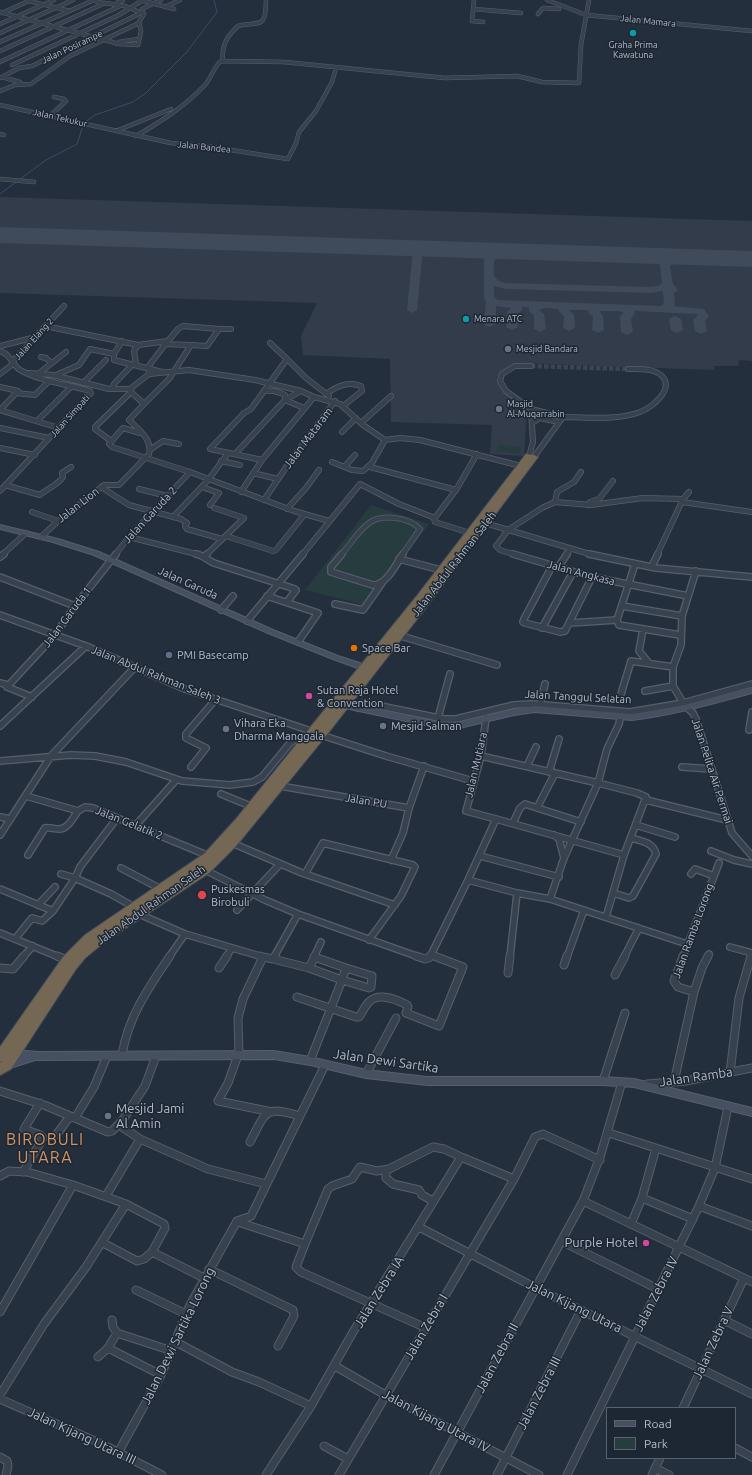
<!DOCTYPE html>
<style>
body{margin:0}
#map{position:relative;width:752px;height:1475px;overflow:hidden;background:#242f3e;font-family:Ubuntu,sans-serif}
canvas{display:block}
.legend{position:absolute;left:606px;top:1407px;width:130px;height:52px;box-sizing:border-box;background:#1d2633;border:1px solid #59626f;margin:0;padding:5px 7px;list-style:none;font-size:12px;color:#b4bcc9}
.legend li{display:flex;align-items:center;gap:8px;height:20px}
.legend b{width:20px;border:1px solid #59626f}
</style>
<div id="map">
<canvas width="752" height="1475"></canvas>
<ul class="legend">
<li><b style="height:5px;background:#465061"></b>Road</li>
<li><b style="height:11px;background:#263c3f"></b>Park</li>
</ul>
</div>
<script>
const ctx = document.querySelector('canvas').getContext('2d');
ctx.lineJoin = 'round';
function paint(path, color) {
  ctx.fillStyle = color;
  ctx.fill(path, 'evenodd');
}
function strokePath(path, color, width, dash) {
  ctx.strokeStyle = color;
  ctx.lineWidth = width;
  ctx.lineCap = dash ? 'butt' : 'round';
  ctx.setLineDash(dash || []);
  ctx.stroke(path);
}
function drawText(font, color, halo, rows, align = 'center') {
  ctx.font = font + ' Ubuntu,sans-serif';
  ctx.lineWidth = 3;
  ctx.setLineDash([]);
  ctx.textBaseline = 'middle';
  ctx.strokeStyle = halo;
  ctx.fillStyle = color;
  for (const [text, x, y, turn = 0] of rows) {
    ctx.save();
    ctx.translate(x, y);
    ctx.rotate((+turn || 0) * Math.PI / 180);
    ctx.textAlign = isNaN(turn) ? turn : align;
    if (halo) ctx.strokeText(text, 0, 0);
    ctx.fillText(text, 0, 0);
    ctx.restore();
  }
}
paint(new Path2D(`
 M0,197l752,24v140l-13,-1 -1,6h-24v4l-193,-7 -22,11 -2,5 8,14 22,17 -3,46 -34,-2 2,-29 -101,-3 -1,-63 -87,-4 -2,-19 16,-33 -317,-10z`), '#323c4b');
paint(new Path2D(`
 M498,445l23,2 -1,7 -24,-3z
 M371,505l58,19 -62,83 -10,-4 -52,-13z`), '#263c3f');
strokePath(new Path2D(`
 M0,194l46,-34 31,-16 7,-21 11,-8 38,-13 13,-9 40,-40 31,-41 -3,-12`), '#394c67', 1);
paint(new Path2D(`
 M418,246l5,3 -6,61 -5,3 -5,-3 6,-61z
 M473,247l16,6 13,-5 4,1 1,2c-3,3 -6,3 -9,5 -6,3 -4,14 -4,20l5,5 7,2 144,4 10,-2 2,-2 -2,-18c-5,-4 -13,-4 -16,-9l1,-2c8,-2 14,4 20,4 6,0 10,-5 17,-3l1,2c-3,5 -9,4 -13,9l3,18 5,6 -4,3 1,11 -1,2 30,3 5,7 -4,5 2,10 -6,3 -6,-3 -2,-11 5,-5 -1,-1 -63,-3 1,2 -4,6 2,13 -6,3 -6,-3 -1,-15 4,-5 -6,-1h-19l4,5 1,14 -6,3 -6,-3 1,-13 -6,-6 1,-1h-19l5,5 1,13 -6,3 -6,-3 1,-11 -6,-7 1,-1 -14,-1 -6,2 5,4 2,15 -6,3 -6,-3v-14l-5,-4v-4h-7v3l-5,4 1,13 -6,3 -6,-3 1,-15 4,-4 -15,-2v18l-6,3 -4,-1 -2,-2 2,-23 -2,-3v-38c-4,-6 -12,-5 -16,-10l1,-2zM494,286l12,3 144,4 13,-2 1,12 -3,3 -163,-6 -4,-3z
 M675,316l6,3 2,11 -6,3 -6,-3 -2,-11z`), '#3f4a5a');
paint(new Path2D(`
 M0,227l752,24v16l-752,-24z`), '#3f4a5a');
strokePath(new Path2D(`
 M531,366l97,3`), '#3a4453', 4.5, [4.5, 2]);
const streetFar3 = new Path2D(`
 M140,0l34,9
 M474,0l-2,21 11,1
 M547,0l39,15 166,16
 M29,1l41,10
 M117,3l6,-3
 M165,7l15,-7
 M142,9l19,-9
 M473,9l48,4
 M0,12l119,32 19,1 3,-14 -2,-9 5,-8 -19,-8 -28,-4 -1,-2
 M2,13l29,-13
 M538,14l5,-6 16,1
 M0,24l54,-24
 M0,33l73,-33
 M0,42l94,-42
 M119,42l20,-3
 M0,51l105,-48
 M223,61c-2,-15 4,-25 15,-35 22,-5 28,4 28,-26
 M0,62l120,-56
 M12,65l107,-50 24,-15
 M2,77l18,5
 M0,78l19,-10 13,-2 111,-54
 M0,91l15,-6 16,-1 39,-28 69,-33
 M0,105l171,38 41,4 76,12 8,-16 3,-11 17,-21 16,-29 4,-14
 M50,116l16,-15 -2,-2 -10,-2
 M116,131l55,-22
 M0,134l4,1
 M136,136c24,-14 48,-29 68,-50 7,-7 10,-20 17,-25l63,1 161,16 72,-2 25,6 37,1 2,-38 8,-45
 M0,179l34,3`);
const streetFar2 = new Path2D(`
 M45,326l93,19
 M219,329h12
 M122,341l-8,13v6l48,12
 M163,344l28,1
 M0,346l32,-8
 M0,351c12,4 12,14 20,19 22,12 47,14 70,21l1,2 -91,98
 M41,357l5,1 5,5
 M287,359l19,19 23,18
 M13,361l51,-55
 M136,364l-2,-13 4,-6 30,-4 10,-12 5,-3 36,3 -12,17 -16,-1 -22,34 -25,25
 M148,367l19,-25
 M29,373l24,2 56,14h21
 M0,374l14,-11
 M38,374l28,-22
 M149,374l40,-4 66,10 46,11
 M56,375l23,-10 11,-16 24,5
 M83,383l23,-23
 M0,387l18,4 -18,19
 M112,389l2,-5 19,-20
 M264,391c8,-1 14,0 21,4v5
 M16,393l19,2 14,-14
 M326,394c11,-8 22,-13 35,-8l1,5 -19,15
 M285,400l19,8
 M531,409l32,8
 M0,410l59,18
 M37,421l35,-35
 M361,423l30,-27
 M532,423l8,-5 19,4
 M0,428l49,10
 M342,432l14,-14
 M140,433l-17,-5 -14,16 3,3 78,25 104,39 35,10
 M385,440l15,-2 20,2 101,26
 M111,441l-16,-12v-2l35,-34
 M0,448l35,7
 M151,449l12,-8 16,3
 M235,454l50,-54 16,-9 13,6 26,7 23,21 22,15 -13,23 -9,8 -11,-1 -20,-8
 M529,456l4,-14 -2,-33 -25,-18 -6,-10 2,-7 13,-8h16
 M534,457l29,-40c25,0 53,4 77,-5 12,-4 36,-24 21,-37 -9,-7 -22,-6 -33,-6
 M262,460l-52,-11 34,-36 7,-4 36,-50 -17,-16
 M221,461l19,4
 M345,466l10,-11
 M370,467l86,23
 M253,473l25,6
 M5,485l35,10c7,-6 19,-11 23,-18l-1,-4 9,-6
 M101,487l28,18 52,14 6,4 -2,3 2,3 35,10
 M202,487l17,6 -9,12
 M139,489l28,7
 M241,492l21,-32 52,-63
 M264,500l27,-40 44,-59
 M555,502l2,-10 17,-10 7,-10
 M682,502l70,10
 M588,505l2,-3 9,-3 14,-18
 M287,509l19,-21 13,-18
 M32,512l26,9
 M173,517l36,-38 19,-26
 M485,523l108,32
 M470,533l-35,-11 -1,-3 22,-29 21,-36
 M226,536l47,15 3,-1 28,-35
 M41,537l17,-16 46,-36h15l30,-31c4,-14 -11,-25 -20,-34l15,-16 -14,-13v-2l19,-15 1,-5 -2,-2
 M129,537l71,18
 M2,555l24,-22
 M115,555l14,-18 61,-65
 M206,555l38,-37 -30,-10
 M302,555l58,-71 39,20 36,14
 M341,555c9,-10 17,-24 27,-31 12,-11 41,-7 52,5l-18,26
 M516,555l-16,-5 -4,-4 12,-16 34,-22 13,-6 36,3 52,-7 40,1 6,-7
 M566,555l4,-6
 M657,555l26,-56`);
const streetFar1 = new Path2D(`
 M196,554c7,1 11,6 18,9l81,26 1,1 -9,12
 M342,554l-11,13v5l42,13c14,0 23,-21 30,-31
 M513,554l79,23 96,19
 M589,554l67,14 96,9
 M0,557l4,-3
 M204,557l3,-3
 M399,559l42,11
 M552,566l-28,53 -1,3 2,1 35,9 5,-1 27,-54
 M652,566l6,-12
 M558,568l9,-14
 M696,571l-14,45 -1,29 -8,22v19l12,20 8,7 3,6 36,114 20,23
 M0,577l75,29
 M267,596l51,17 -20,29
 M335,604l28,6 19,-27
 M622,606l60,10
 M221,610l12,-14
 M0,615l86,31 99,43 129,43
 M617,620l2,5 61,10
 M247,621l56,-67
 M570,623l47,-3 18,-56
 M542,628l31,-56
 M643,629l-4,22 9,11
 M398,635l99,30
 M0,683l8,2
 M645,691l28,-5
 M621,694l10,-33 42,6
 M32,697l-25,-10 48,-52 20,-29 41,-52
 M540,705l5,-21
 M358,708l3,-4 5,-1 78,16h12l58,-14 17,-1 99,8 53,-9 69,-19
 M438,718l12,-44
 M0,726l86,-80
 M749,730l3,-18
 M321,735l65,21 87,25
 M481,756l117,27 39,10 9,4 -22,58 -18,62
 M0,761l71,-6 24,1 31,6 56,19 48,4 23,-3 9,-5 28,-34 6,-4 10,2
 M527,766l9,-19
 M191,767l15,-19 -20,-10v-4l29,-34
 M682,767l29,2
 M549,772l10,-33
 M280,786l129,22 15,-42
 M221,794l32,13
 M26,796l52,15 7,-4 8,1 116,48
 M646,800l81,20
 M537,808l18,-35
 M0,817l10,2
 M117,818l-37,49 -5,11 36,16 23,13
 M496,819l128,36
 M513,823l7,-15 5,-4 56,18
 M136,825l40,-45
 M636,825l39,12
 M0,835l51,-79 83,-88
 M554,835l5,4 5,19
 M232,843l70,30 93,32
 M711,851l23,9 18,4
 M28,855l17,-27c5,-1 9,1 14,1 9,0 14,-11 19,-18
 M480,856l79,21
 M391,860l12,-27 6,-25
 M121,868l40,21
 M205,870l60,30 33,14 121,43
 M305,874l18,-31 90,22 2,2 -14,29 -32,44
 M691,874l4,-5 19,7
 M468,880l49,13 33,6 137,45
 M0,889l53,22 22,-33 -14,-4
 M613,893l16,5 4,-2 23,-42c-3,-12 -15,-13 -25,-16
 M550,899l14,-41 34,-75 9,-34 12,-25 2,-12
 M38,905l17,-18
 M237,910l43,-46
 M139,914l46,20
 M0,933l59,24
 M15,939l17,-21 10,3 11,-10
 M730,947l22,6
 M431,955l6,2
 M23,957l10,-11
 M169,957l16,-23 78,23
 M226,957l6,-9
 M274,957l24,-43
 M314,957l7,-15
 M430,957l38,-77 28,-61 -30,-8 15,-55 5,-38
 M510,957l7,-64
 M567,957l17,-47
 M624,957l15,-29
 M683,957l36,-94
 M708,957l1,-3
 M751,957l1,-3`);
const street = new Path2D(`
 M57,956l10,4
 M416,956l9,3 4,-1 1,-2
 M263,957l10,2 2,-3
 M314,957l32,11
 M277,960l32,8
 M564,965l3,-9
 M0,968l13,1 11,-13
 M219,968l8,-12
 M346,968l26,8 -1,11 -2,1 -27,-8z
 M508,973l2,-17
 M615,975l10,-19
 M694,992l8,-24 6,-12
 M297,997l59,20h3c4,-5 6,-12 11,-16 10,-9 27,-1 37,4l1,2 -2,6 33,13 24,-59 -29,-11
 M122,1055c6,-38 27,-68 48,-99
 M238,1055l-10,28 -10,18 54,11
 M239,1055l-1,-37 5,-19 20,-42 -3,-1
 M156,1056l-11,30 -23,35v6l18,12 68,30 58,15
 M310,1061l32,-81 -33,-12 6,-12
 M730,1073l9,-75 12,-42
 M366,1074l30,-56
 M603,1081l22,-68
 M674,1082l20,-90 -16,-5 -4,-6 9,-25
 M647,1084l39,-3 66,-13
 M0,1091l44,14 64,27 4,-1 10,-10
 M75,1118l19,-31 13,-31
 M609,1133l143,46
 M57,1134l13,-18
 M250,1142c16,-30 14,-37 50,-26
 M386,1170v8l7,6 26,6 3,5 11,6
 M23,1172l20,-34 -3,-3 -16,-6 16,-26
 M0,1176l9,-5 18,1 46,13
 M106,1196l34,-57
 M642,1198l51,21
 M583,1201l169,81
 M699,1206l53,20
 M238,1222l67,22 -9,23 5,5 125,56
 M631,1224l11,-26 14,-50
 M419,1227l117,61 216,106
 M561,1241l97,48
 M103,1243l34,18 7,-2 8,-7 52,26
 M305,1244l23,-55 4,-3 20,-7 8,-12 17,4 12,-2 44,-22 11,2 17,8
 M209,1269l84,41 1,6 -16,30
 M136,1290l50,24
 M0,1312l73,-127 53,19 38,20 1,4 -13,24
 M112,1320l1,7 4,6 55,18
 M724,1320l28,14
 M176,1342l56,30 27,10 52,24
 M108,1348l9,-15
 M98,1357l10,-9 53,27
 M335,1366l52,30 152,79
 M0,1395l44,-71 42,-57 40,-63
 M0,1399l102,45 60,31
 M683,1408l61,-130
 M324,1446l24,13
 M735,1448l17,9
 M119,1451l42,-76 29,-70 47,-84 14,-5 74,-151
 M0,1457l7,4 1,5 -2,9
 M655,1468l14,7
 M266,1475l45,-69 42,-74 108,-175 53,22
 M339,1475l175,-296 21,-42 8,-3 57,26
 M434,1475l149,-274 17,-44 22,-75
 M497,1475l84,-165
 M567,1475l132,-269 16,-38 13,-61
 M652,1475l8,-17`);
const secondary = new Path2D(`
 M0,525l58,14 41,13 174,78 65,26 34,11 1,2 -1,2h-6l-33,-12 -65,-26 -174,-78 -41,-13 -53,-13z
 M752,687v6c-40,11 -79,22 -120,27l-97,-8 -21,3 -59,14 -21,-2 -89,-19 -4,-3 4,-3 89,19 21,2 59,-14 21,-3 97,8 45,-7z
 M14,1050l24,2 236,-1 36,6 56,13 61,7h176l31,2 118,29v8l-118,-29 -31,-2h-176l-61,-7 -56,-13 -36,-6 -239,1 -28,9 -3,-1 -2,-3 2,-3 13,-4 -6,-1 -2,-3 2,-3z`);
const highway = new Path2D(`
 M526,454l8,1 4,2 -113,152 -100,128 -89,109 -27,27 -107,71 -17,14 -9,11 -65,100 -11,6v-12l3,-2 -3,1v-15l63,-90 22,-22 120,-82 31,-34 180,-222z`);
strokePath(streetFar3, '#565f6c', 4.5);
strokePath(streetFar2, '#565f6c', 6);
strokePath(streetFar1, '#565f6c', 8);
strokePath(street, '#565f6c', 9);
strokePath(secondary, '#565f6c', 2);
strokePath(highway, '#434c59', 2);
strokePath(streetFar3, '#38414e', 3.5);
strokePath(streetFar2, '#38414e', 4.5);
strokePath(streetFar1, '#38414e', 5.5);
strokePath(street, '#38414e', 7);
paint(secondary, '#465061');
paint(highway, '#746855');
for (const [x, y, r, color] of [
 [633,33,4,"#0f9aa8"],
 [466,319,4,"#0f9aa8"],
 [508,349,4,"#6b7280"],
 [499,409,4,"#6b7280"],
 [354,648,4,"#e8710a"],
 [169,655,4,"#5c6f8a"],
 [309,696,4,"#d1479c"],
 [383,726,4,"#6b7280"],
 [226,729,4,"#6b7280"],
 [202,895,5,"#e0444e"],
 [108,1116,4,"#6b7280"],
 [646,1243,4,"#d1479c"]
]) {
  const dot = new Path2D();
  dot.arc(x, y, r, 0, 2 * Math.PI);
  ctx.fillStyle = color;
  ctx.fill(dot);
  strokePath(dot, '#1d2633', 1.5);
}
drawText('9px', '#b4bcc9', '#1d2633', [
 ["Jalan Mamara",648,21,6],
 ["Jalan Posirampe",72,47,-25],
 ["Jalan Tekukur",60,118,13],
 ["Jalan Bandea",204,147,6],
 ["Jalan Elang 2",34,339,-48],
 ["Jalan Simpati",70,416,-48]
]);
drawText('9px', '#b4bcc9', '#1d2633', [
 ["Graha Prima",633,45,"center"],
 ["Kawatuna",633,55,"center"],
 ["Menara ATC",474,319],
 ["Mesjid Bandara",516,349],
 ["Masjid",507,404],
 ["Al-Muqarrabin",507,414]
], 'left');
drawText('11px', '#b4bcc9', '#1d2633', [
 ["Jalan Mataram",308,438,-53],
 ["Jalan Lion",78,505,-38],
 ["Jalan Garuda 2",150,515,-47],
 ["Jalan Abdul Rahman Saleh",454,564,-52],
 ["Jalan Angkasa",581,573,15],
 ["Jalan Garuda",188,583,24],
 ["Jalan Garuda 1",67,617,-53],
 ["Jalan Abdul Rahman Saleh 3",156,675,22],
 ["Jalan Tanggul Selatan",578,697,3],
 ["Jalan Mutiara",476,765,-77],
 ["Jalan Pelita Air Permai",712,771,72],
 ["Jalan PU",366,801,9],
 ["Jalan Gelatik 2",129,823,22],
 ["Jalan Abdul Rahman Saleh",151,905,-35],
 ["Jalan Ramba Lorong",693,931,-70]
]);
drawText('11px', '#b4bcc9', '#1d2633', [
 ["Space Bar",362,648],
 ["PMI Basecamp",177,655],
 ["Sutan Raja Hotel",317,690],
 ["& Convention",317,703],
 ["Vihara Eka",234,723],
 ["Dharma Manggala",234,736],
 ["Mesjid Salman",391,726],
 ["Puskesmas",211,889],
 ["Birobuli",211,902]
], 'left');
drawText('13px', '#b4bcc9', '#1d2633', [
 ["Jalan Dewi Sartika",386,1061,8],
 ["Jalan Ramba",696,1077,-8],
 ["Jalan Zebra IA",379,1292,-58],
 ["Jalan Zebra IV",656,1294,-63],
 ["Jalan Kijang Utara",574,1306,26],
 ["Jalan Zebra I",426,1327,-60],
 ["Jalan Dewi Sartika Lorong",178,1336,-64],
 ["Jalan Zebra V",713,1343,-65],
 ["Jalan Zebra II",497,1358,-62],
 ["Jalan Zebra III",539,1393,-63],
 ["Jalan Kijang Utara IV",436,1421,28],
 ["Jalan Kijang Utara III",82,1436,25]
]);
drawText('13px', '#b4bcc9', '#1d2633', [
 ["Mesjid Jami",116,1109],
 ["Al Amin",116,1124],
 ["Purple Hotel",638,1243,"right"]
], 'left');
ctx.letterSpacing = '1px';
drawText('16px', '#d59563', '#1d2633', [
 ["BIROBULI",45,1140],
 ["UTARA",45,1158]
]);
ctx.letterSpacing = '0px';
</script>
